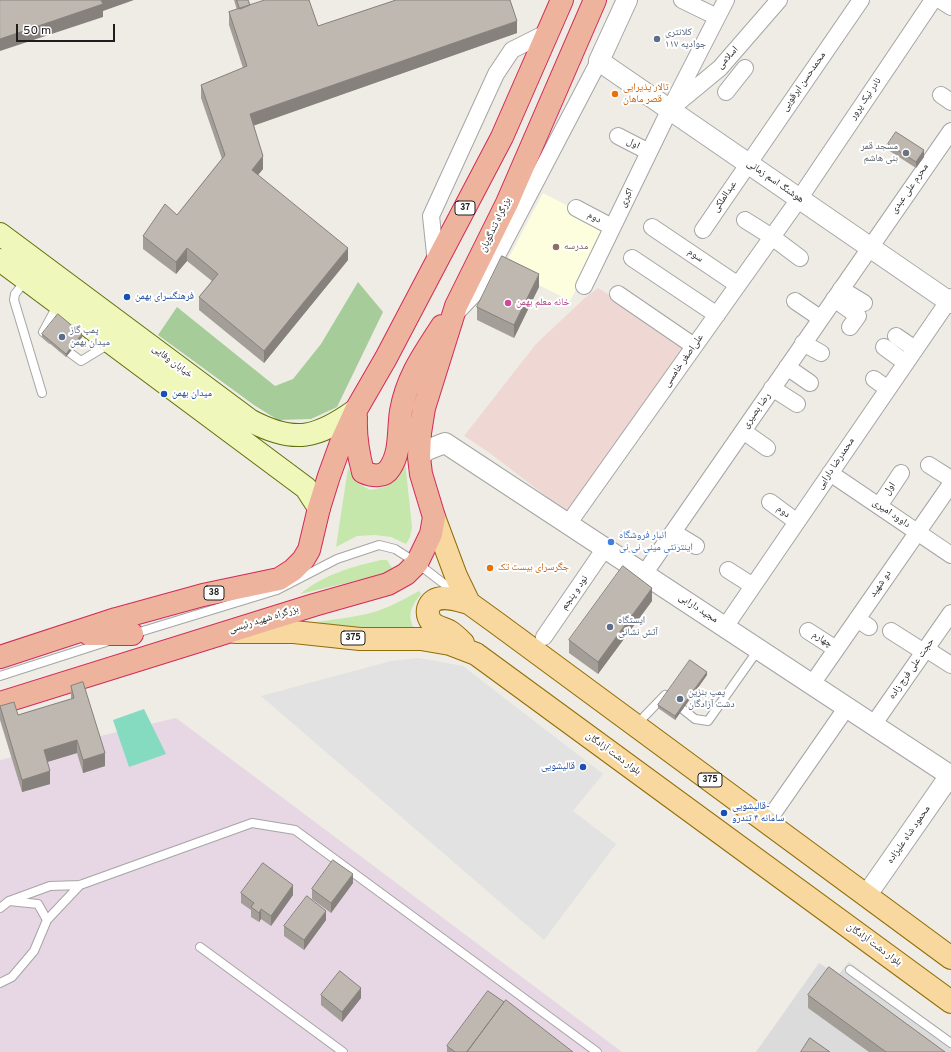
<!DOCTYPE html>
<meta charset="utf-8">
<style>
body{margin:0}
#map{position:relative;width:951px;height:1052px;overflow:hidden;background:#eeece4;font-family:Overpass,sans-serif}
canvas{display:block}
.scale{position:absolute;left:16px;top:24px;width:99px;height:18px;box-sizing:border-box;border:2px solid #1e1e1e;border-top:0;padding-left:5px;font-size:12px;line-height:14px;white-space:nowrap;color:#1e1e1e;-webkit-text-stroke:3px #fff;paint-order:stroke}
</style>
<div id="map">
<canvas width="951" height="1052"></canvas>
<div class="scale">50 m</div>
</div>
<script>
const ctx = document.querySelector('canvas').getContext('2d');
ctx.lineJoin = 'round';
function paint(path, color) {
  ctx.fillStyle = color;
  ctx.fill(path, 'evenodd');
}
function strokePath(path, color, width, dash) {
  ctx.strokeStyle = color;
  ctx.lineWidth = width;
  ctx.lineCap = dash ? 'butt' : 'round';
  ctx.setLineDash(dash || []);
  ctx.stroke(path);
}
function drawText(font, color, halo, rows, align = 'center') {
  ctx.font = font + ' Overpass,"Noto Naskh Arabic",sans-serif';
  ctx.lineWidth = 4;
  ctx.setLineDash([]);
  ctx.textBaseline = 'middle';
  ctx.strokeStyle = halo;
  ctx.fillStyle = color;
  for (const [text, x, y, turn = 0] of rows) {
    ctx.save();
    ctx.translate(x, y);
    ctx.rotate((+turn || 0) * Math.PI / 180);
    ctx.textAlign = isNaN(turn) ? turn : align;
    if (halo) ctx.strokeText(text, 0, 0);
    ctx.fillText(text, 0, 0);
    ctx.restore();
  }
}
paint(new Path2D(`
 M849,962l102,75v15h-195l63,-89 19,12z`), '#dcdbdb');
paint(new Path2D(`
 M598,288l90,56 -121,168 -80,-61 -23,-15 72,-92 50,-47z`), '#efd7d4');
paint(new Path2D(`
 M176,718l446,334h-622v-292z`), '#e7d6e3');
paint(new Path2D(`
 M543,193l66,34 -39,74 -66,-34z`), '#fcfede');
paint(new Path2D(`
 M405,461l7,66 -2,10 -4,7 -15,-7 -16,-2 -18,1 -21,11 12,-79 8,14 14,8c24,-4 25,-7 35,-29z
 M381,560h6l5,8 -3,5 -89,21c25,-20 51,-27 81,-34z
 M419,591l2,3c-8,10 -15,20 -7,34l-42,1 -33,-3 -23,-4c21,-3 44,-5 64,-12 14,-5 26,-12 39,-19z`), '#c5e7ac');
paint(new Path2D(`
 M358,282l25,30 -46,95 -26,12 -33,1 -24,-15 -96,-70 19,-28 98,79 18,-7 28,-35z`), '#a6cc9a');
paint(new Path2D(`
 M144,709l22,45 -37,13 -16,-47z`), '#85dbbf');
paint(new Path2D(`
 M419,658l44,8 140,108 -30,37 43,33 -72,96 -283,-244 130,-35z`), '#e2e2e2');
const service = new Path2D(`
 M26,280l-11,14 -1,6 28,93
 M51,339l-8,-7 15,-28
 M62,347l19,14 28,-17
 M133,634l144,-44 60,-31 42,-14 16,4 22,14 39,30
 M0,676l106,-34
 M636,725l29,-30 30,24 13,2 50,-71
 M9,901l41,-15 30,-1 172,-62 43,7 302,222
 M0,908l9,-7 29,3 9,16 -13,31 -22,26 -12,6
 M47,920l33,-35
 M200,947l143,105
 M850,970l101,73`);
const minor = new Path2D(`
 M682,0l35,17
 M940,0l11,7
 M726,92l19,-24
 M941,95l10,7
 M674,106l46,-38 59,-68
 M618,136l31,16
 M576,208l36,19
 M745,220l27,17 28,21
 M652,227l86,58
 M703,230l158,-230
 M632,258l85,57
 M436,263l-5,-47 65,-142 16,-24 36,-18
 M584,286l86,-177 56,-109
 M841,289l23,14
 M618,294l76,52
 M834,299l24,17 -8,11
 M795,301l25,17
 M459,310l21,-22 119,-227
 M896,336l19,13
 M803,343l18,10
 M884,347l22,16
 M787,367l23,16
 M874,379l14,10
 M772,388l25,16
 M743,431l24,17
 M929,465l22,14
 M830,473l121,82
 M770,502l27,20
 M879,506l22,-33
 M568,524l231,-325 134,-199
 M673,532l23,14
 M728,570l25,16
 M644,574l307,-443
 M857,619l12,8
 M725,627l226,-330
 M808,631l28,18
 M891,631l33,21
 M544,637l61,-89
 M926,649l25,16
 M812,684l139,-200
 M873,725l78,-112
 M767,822l80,-115`);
const tertiary = new Path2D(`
 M627,0l-28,61 352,242
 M419,457l8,-7 18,-7 506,333
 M866,896l85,-122`);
const secondary = new Path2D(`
 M0,234l251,187c44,23 66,17 105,-11
 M0,260l306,228 13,20`);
const primary = new Path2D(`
 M434,517l22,59 13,27 29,21 453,334
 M235,632h59l66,7h61l29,5 26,10 475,348
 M463,643c-4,-4 -9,-9 -14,-12 -6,-3 -12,-4 -17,-8 -3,-4 -5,-9 -4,-14 5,-18 29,-9 41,-6`);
const trunk = new Path2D(`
 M356,417c-1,20 2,36 7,55 9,4 21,6 27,-4 11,-16 8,-38 11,-57 6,-34 23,-57 41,-85
 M89,634h43
 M0,657l116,-38 87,-24 76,-16 14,-9 10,-10 6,-10 10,-42 10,-32 12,-33 15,-33 30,-52 116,-221 60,-137
 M0,703l314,-98 74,-21 18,-10 11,-11 14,-29 3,-17 -13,-43 -2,-17 1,-24 4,-25 32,-102 51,-103 88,-203`);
strokePath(service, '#a5a5a5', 10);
strokePath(minor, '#a5a5a5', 18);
strokePath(tertiary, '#a5a5a5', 22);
strokePath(secondary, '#5f7109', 24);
strokePath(primary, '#926d06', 24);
strokePath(trunk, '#d32a59', 24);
strokePath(service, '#fff', 8);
strokePath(minor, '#fff', 16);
strokePath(tertiary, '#fff', 20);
strokePath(secondary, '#f0f7ba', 22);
strokePath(primary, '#f8d89f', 22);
strokePath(trunk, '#eeb39c', 22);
paint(new Path2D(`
 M234,0h14l2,5 68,21 199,7 -263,92 9,44 -5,6 90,85 -84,103 -65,-53v-13l13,-16 -25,-20 -11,13 -33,-25v-13l34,-21 45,-56 -21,-61v-13l42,-17 -14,-43v-13l8,-2z
 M888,144l36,13 -8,11 -28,-18z
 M539,287l-25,51 -37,-18v-13z
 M42,334l40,3 -16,20 -24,-20z
 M652,601l-54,73 -29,-21v-13z
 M707,675l-32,45 -17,-12v-3z
 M71,686l34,80 -22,7 -6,-20 -30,9 3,22 -28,8 -22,-72v-14l18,9 53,-16z
 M353,883l-22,30 -19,-14v-10z
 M241,893l52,2 -22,31 -10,-7 -2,3 -8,-5v-7l-10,-7z
 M326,920l-22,30 -20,-14v-10z
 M321,995l40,3 -19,24 -21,-17z
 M808,995l137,57h-76l-61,-44z
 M447,1046l126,6h-126z`), '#a49e98');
paint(new Path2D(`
 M101,0h33l-31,11v6l-103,34v-12z
 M517,21v12l-267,94v-13z
 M924,150v7l-8,11v-6z
 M263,156v13l-11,13v-12z
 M187,248v13l-11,13v-12z
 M348,248v12l-84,103v-12z
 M539,274v13l-25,51v-13z
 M82,334v3l-16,20v-3z
 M652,588v13l-54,73v-12z
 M707,672v3l-32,45v-4z
 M77,740v13l-33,10v-13z
 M105,753v13l-22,7v-13z
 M50,771v13l-28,8v-12z
 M353,874v9l-22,30v-10z
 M293,885v10l-22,31v-10z
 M261,909v10l-2,3v-9z
 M326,911v9l-22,30v-10z
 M361,988v10l-19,24v-10z`), '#86817c');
const building = new Path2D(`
 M0,0h101l2,4 -103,35z
 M237,0h11l2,5 -10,4z
 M265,0h44l9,26 78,-26h114l7,21 -267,93 13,42 -11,14 96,78 -84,103 -65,-54 19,-23 -31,-26 -11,14 -33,-26 22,-32 12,11 48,-60 -24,-70 46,-19 -18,-54z
 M896,132l28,18 -8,12 -28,-18z
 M502,256l37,18 -25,51 -37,-18z
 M58,314l24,20 -16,20 -24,-20z
 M623,566l29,22 -54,74 -29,-22z
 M690,660l17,12 -32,44 -17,-11z
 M83,682l22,71 -22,7 -6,-20 -33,10 6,21 -28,9 -22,-74 14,-4 4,13 56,-17 -3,-12z
 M333,860l20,14 -22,29 -19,-14z
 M263,863l30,22 -22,31 -10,-7 -2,4 -8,-6 3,-4 -13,-10z
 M307,896l19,15 -22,29 -20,-14z
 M829,967l116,85h-59l-78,-57z
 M340,971l21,17 -19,24 -21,-17z
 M488,991l16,11 -37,50h-12l-8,-6z
 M506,1000l67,52h-106z
 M810,1038l20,14h-29z`);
paint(building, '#bfb8b1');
strokePath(building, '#86817c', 1);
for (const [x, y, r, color] of [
 [657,39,4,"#5c6f8a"],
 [615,94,4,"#e8710a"],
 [906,153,4,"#6b7280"],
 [556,247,4,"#8d6e63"],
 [127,297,4,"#1a4fb4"],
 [508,303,4,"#d1479c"],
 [62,337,4,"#5c6f8a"],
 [164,394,4,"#1a4fb4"],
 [611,542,4,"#3f7fe0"],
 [490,568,4,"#e8710a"],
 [610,627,4,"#5c6f8a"],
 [680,699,4,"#5c6f8a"],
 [583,767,4,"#1a4fb4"],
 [724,813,4,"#1a4fb4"]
]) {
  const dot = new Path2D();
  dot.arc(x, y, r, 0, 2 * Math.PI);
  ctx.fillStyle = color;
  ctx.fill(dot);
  strokePath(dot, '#fff', 1.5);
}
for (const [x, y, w] of [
 [465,208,20],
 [214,593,20],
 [353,638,24],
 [710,780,24]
]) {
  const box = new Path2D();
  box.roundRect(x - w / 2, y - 7, w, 14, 3);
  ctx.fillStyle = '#fff';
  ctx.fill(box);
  strokePath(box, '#1e1e1e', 1);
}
drawText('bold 9px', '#1e1e1e', null, [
 ["37",465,208],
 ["38",214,593],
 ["375",353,638],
 ["375",710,780]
]);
drawText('10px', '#4e5e75', '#fff', [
 ["کلانتری",665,33],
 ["۱۱۷ جوادیه",665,45],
 ["پمپ گاز",70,331],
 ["میدان بهمن",70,343],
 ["ایستگاه",618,621],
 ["آتش نشانی",618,633],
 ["پمپ بنزین",688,693],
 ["دشت آزادگان",688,705]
], 'left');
drawText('10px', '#1e1e1e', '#fff', [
 ["اسلامی",728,58,-48],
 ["محمدحسن ابرقویی",804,82,-55],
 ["نادر نیک پرور",866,99,-56],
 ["اول",633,144,28],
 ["هوشنگ اسم زمانی",775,182,35],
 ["محرم علی عبدی",910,189,-55],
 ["عبدالملکی",725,197,-56],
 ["اکبری",627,198,-64],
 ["دوم",594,218,28],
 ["بزرگراه تندگویان",496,225,-64],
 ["سوم",695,256,34],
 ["علی‌اصغر خامسی",684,361,-55],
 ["خیابان وفایی",172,362,37],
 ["رضا بصیری",757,411,-55],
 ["محمدرضا دارایی",836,464,-56],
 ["اول",890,489,-56],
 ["دوم",783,512,36],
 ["داوود امیری",891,514,34],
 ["دو شهید",881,584,-55],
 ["نود و پنجم",575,593,-55],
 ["مجید دارابی",698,609,33],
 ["بزرگراه شهید رئیسی",264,620,-17],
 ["چهارم",822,640,32],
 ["حجت علی فرج زاده",912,669,-55],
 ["بلوار دشت آزادگان",613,754,36],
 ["محمود شاه علیزاده",909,835,-55],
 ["بلوار دشت آزادگان",874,945,36]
]);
drawText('10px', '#c56008', '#fff', [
 ["تالار پذیرایی",623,88],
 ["قصر ماهان",623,100],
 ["جگرسرای بیست تک",498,568]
], 'left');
drawText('10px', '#5b616d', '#fff', [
 ["مسجد قمر",898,147],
 ["بنی هاشم",898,159]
], 'right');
drawText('10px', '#785e54', '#fff', [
 ["مدرسه",564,247]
], 'left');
drawText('10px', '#164399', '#fff', [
 ["فرهنگسرای بهمن",135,297],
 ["میدان بهمن",172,394],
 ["قالیشویی",575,767,"right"],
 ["قالیشویی-",732,807],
 ["سامانه ۴ تندرو",732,819]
], 'left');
drawText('10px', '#b23c85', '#fff', [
 ["خانه معلم بهمن",516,303]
], 'left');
drawText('10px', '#366cbe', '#fff', [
 ["انبار فروشگاه",619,536],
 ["اینترنتی مینی نی نی",619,548]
], 'left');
</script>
